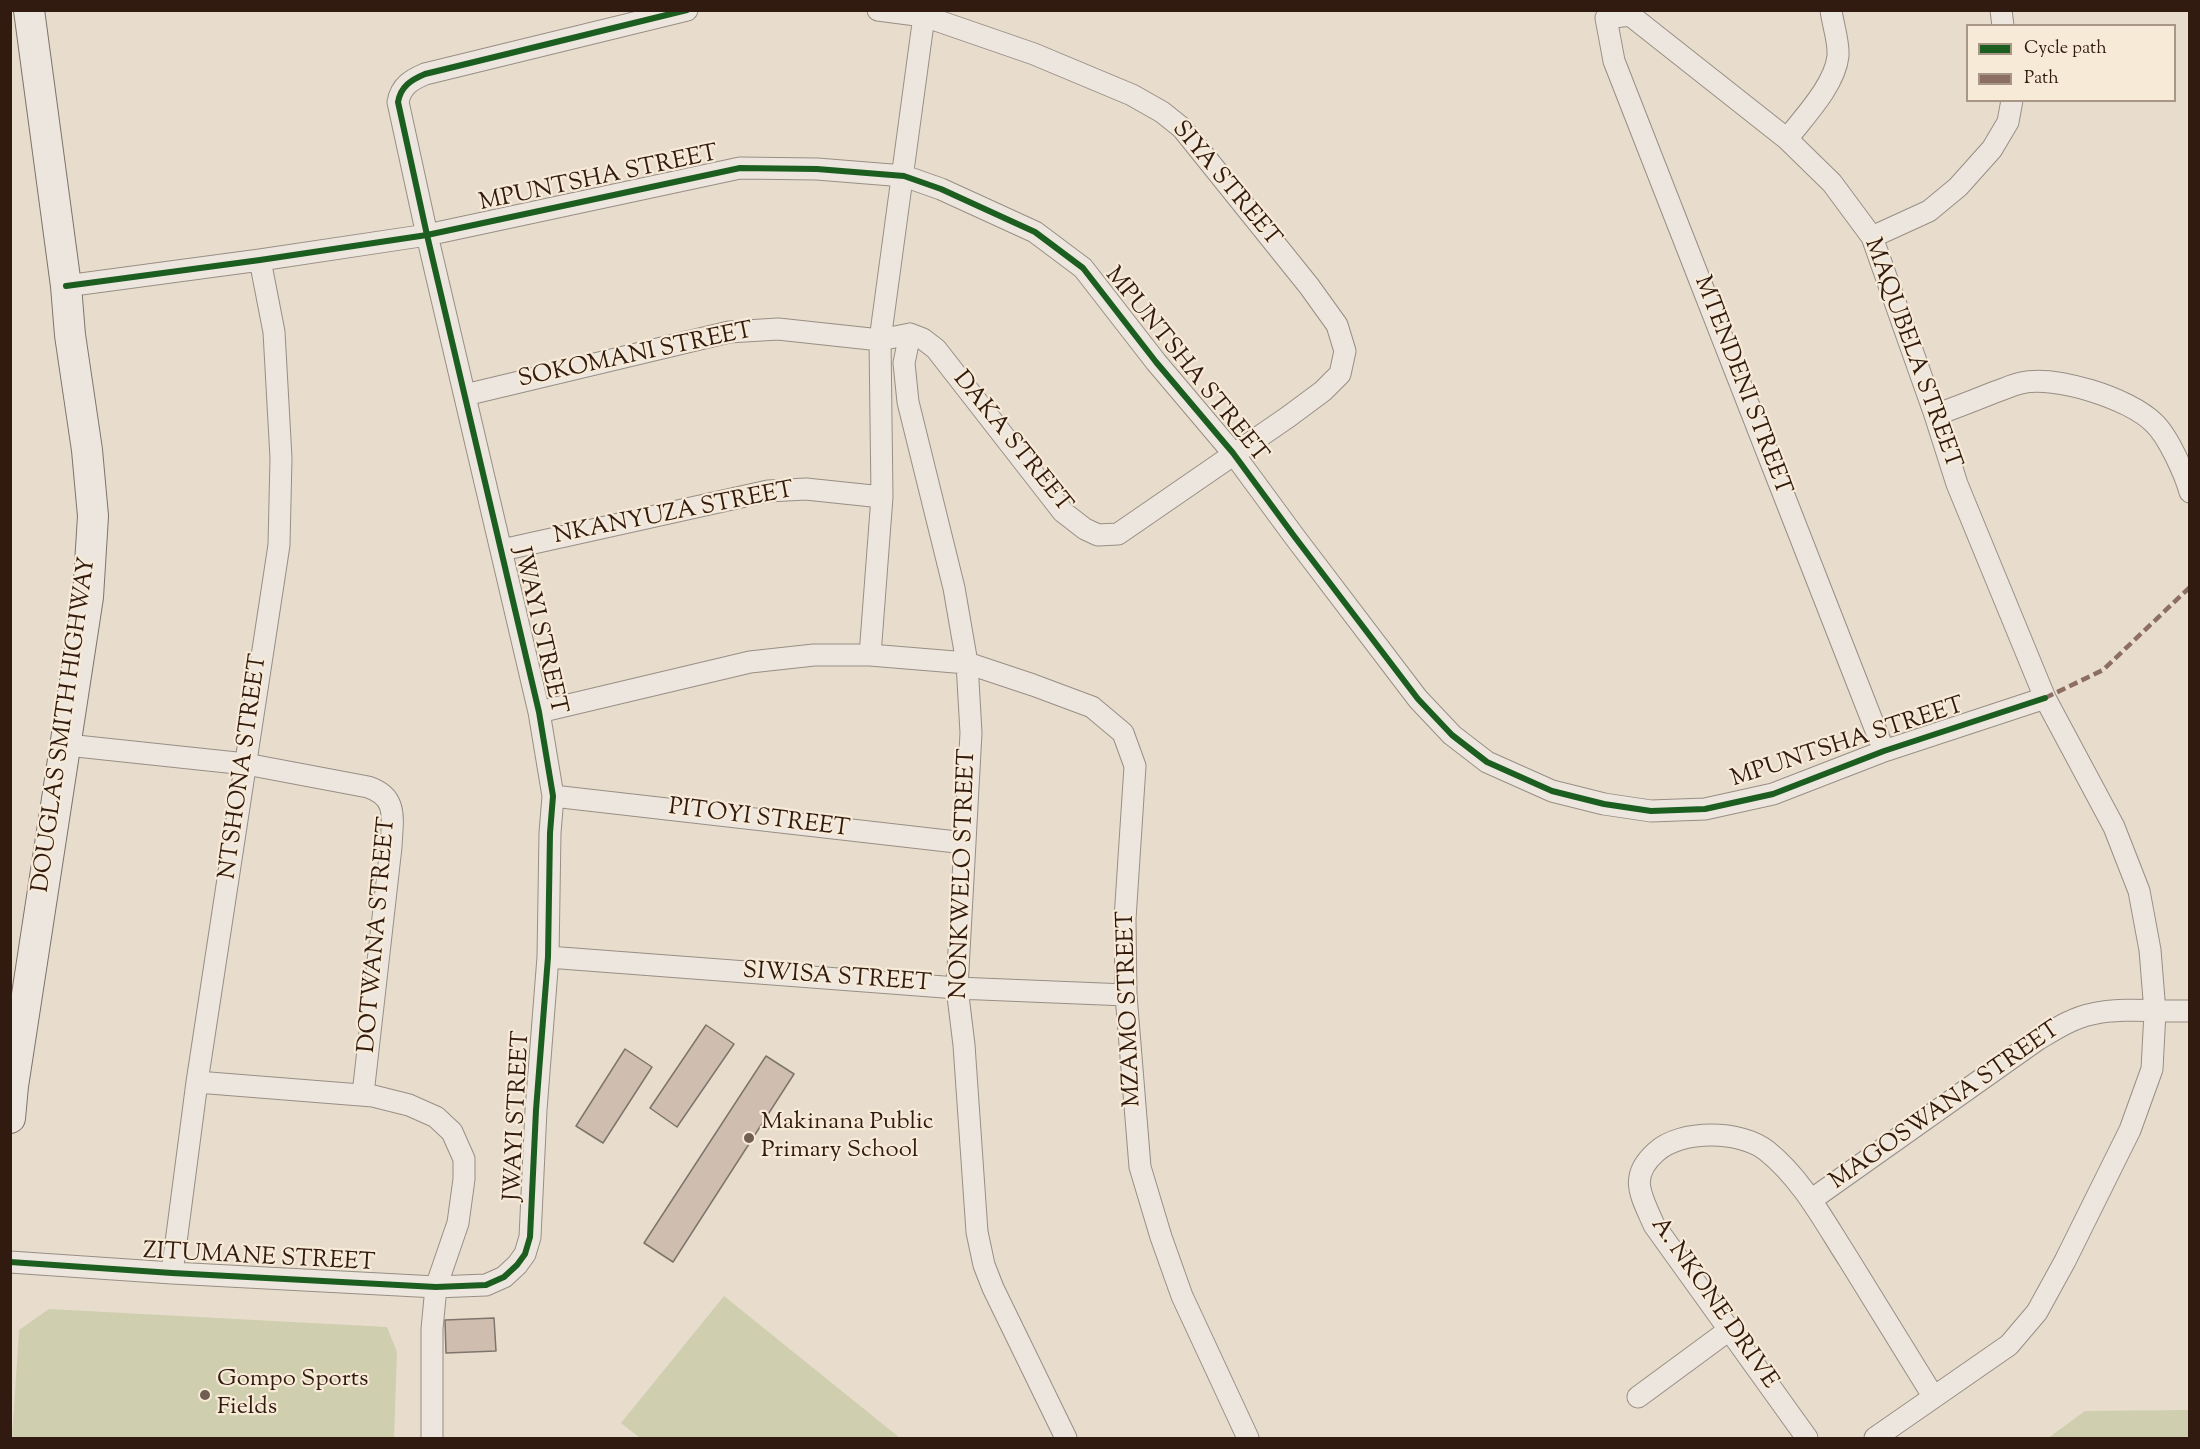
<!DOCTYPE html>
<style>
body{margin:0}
#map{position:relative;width:2200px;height:1449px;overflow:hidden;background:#e8ddcd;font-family:"Sorts Mill Goudy",serif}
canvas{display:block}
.frame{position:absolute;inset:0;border:12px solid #311a0f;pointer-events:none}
.legend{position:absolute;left:1966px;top:24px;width:210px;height:78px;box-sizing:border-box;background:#f7ead7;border:2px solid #a89787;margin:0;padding:8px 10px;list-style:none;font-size:18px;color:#311a0f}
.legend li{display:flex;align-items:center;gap:12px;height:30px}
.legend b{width:30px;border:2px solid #a89787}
</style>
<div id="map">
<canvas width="2200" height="1449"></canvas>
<div class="frame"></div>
<ul class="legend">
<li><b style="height:8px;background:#1b5e20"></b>Cycle path</li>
<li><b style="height:8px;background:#8d6e63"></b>Path</li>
</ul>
</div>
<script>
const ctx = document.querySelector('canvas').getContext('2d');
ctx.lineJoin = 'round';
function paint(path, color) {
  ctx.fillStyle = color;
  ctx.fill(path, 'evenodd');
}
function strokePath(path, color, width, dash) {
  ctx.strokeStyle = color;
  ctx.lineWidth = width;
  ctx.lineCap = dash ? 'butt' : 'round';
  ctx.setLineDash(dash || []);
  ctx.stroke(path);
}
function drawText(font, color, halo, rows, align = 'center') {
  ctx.font = font + ' "Sorts Mill Goudy",serif';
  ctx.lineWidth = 4.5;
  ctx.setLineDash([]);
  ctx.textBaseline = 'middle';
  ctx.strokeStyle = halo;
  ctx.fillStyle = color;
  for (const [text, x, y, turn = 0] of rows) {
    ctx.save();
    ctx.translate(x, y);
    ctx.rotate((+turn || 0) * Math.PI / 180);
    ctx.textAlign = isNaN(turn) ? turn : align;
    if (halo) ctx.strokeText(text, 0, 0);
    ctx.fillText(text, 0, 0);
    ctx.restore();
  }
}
paint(new Path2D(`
 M724,1296l176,142h-260l-19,-15z
 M49,1309l338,18 10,25 -3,86h-382l7,-108z
 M2189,1410v28h-141l37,-27z`), '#cfceae');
const building = new Path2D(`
 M706,1025l28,19 -57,83 -27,-19z
 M625,1049l27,18 -49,76 -27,-17z
 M766,1056l28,18 -121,188 -29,-19z
 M494,1318l2,33 -50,2 -1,-33z`);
paint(building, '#cfbeaf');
strokePath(building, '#7d746b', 1.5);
const street = new Path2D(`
 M2001,10l2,16
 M1606,18l24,-3 157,124 45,44 40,54 63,178 22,69 88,214 69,129 25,64 11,59 5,62 -3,57 -22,61 -65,131 -28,51 -28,33 -134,93
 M1606,18l8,43 270,690
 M1787,139c17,-22 48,-54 51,-83 1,-15 -5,-30 -7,-46
 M1872,237l57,-26 29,-24 34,-38 16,-27 4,-22
 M66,286l194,-26 167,-25 313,-67 77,1 87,7 37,13 94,43 48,36 73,94 77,91 61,83 124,163 34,36 35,27 65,29 52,13 47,7 54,-2 68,-15 111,-43 161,-53
 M910,334l-6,29 4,39 46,186 13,75 4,70 -14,255 7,57 13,187 7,33 9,23 73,150
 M465,395l264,-63 49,-3 102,11 30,-6 13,5 13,10 127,163 22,17 13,6 20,-1 170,-117 35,-26 17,-17 5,-23 -8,-26 -28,-39 -127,-158 -20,-16 -30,-17 -98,-41 -110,-38 -46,-6
 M1935,415c20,-7 40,-15 60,-23 9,-3 17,-7 26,-9 34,-8 108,15 133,40 14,13 31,51 36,69
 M502,550l266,-59 38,-2 76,8
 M870,655l12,-158 -2,-157 44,-324
 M539,712l211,-50 64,-7h56l97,8 66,22 59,22 31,26 12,33 -10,153 1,76 14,172 21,70 21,59 66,142
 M67,745l179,19 122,23c31,10 24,33 23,60l-28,247
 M553,796l412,47
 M548,957l409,31 169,7
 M197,1082l176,14 36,9 27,12 16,15 12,27v20l-6,44 -22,64 -4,42v109
 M1811,1200l226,-160c17,-10 35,-22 55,-26 31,-7 66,-2 98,-3
 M10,1262l162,11 264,14 50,-2 18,-8 13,-12 8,-11 5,-17 6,-127 12,-153 2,-124 3,-37 -14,-84 -112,-477 -29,-133c3,-16 13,-22 27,-28l262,-64
 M172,1273l25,-191 82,-537 2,-87 -7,-126 -14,-72
 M1638,1397l91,-67
 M1807,1438l-153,-213c-13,-30 -26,-48 2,-73 25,-23 85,-22 111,-1 36,29 58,72 82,109 28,45 56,91 84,136`);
const secondary = new Path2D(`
 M10,1118l3,-32 75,-489 5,-81 -6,-66 -17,-115 -4,-49 -37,-276`);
strokePath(street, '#988e84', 23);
strokePath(secondary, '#7d746b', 32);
strokePath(street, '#ece6de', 21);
strokePath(secondary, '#ece6de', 30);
strokePath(new Path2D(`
 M2045,698l58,-28 87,-83`), '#8d6e63', 4.5, [9, 4.5]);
strokePath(new Path2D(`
 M66,286l194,-26 167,-25 313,-67 77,1 87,7 37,13 94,43 48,36 73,94 77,91 61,83 124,163 34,36 35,27 65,29 52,13 47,7 54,-2 68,-15 111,-43 161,-53
 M10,1262l162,11 264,14 50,-2 18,-8 13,-12 8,-11 5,-17 6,-127 12,-153 2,-124 3,-37 -14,-84 -112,-477 -29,-133c3,-16 13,-22 27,-28l262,-64`), '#1b5e20', 6);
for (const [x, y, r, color] of [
 [749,1138,6,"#715e52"],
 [205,1395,6,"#715e52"]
]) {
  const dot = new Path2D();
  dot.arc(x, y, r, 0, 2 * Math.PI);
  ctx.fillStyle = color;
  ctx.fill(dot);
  strokePath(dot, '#f7ead7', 2);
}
drawText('24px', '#311a0f', '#f7ead7', [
 ["MPUNTSHA STREET",599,180,-12],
 ["SIYA STREET",1225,185,50],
 ["MAQUBELA STREET",1911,354,70],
 ["SOKOMANI STREET",636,357,-12],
 ["MPUNTSHA STREET",1185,366,51],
 ["MTENDENI STREET",1741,386,69],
 ["DAKA STREET",1011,443,51],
 ["NKANYUZA STREET",674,515,-11],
 ["JWAYI STREET",538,631,77],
 ["DOUGLAS SMITH HIGHWAY",66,725,-82],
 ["MPUNTSHA STREET",1848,744,-18],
 ["NTSHONA STREET",245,767,-82],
 ["PITOYI STREET",759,820,7],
 ["NONKWELO STREET",965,874,-88],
 ["DOTWANA STREET",379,935,-85],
 ["SIWISA STREET",837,979,4],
 ["MZAMO STREET",1131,1009,-92],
 ["MAGOSWANA STREET",1946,1107,-35],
 ["JWAYI STREET",519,1116,-87],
 ["ZITUMANE STREET",259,1259,3],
 ["A. NKONE DRIVE",1713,1304,55]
]);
drawText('24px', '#311a0f', '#f7ead7', [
 ["Makinana Public",761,1124],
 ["Primary School",761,1152],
 ["Gompo Sports",217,1381],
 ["Fields",217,1409]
], 'left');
</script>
